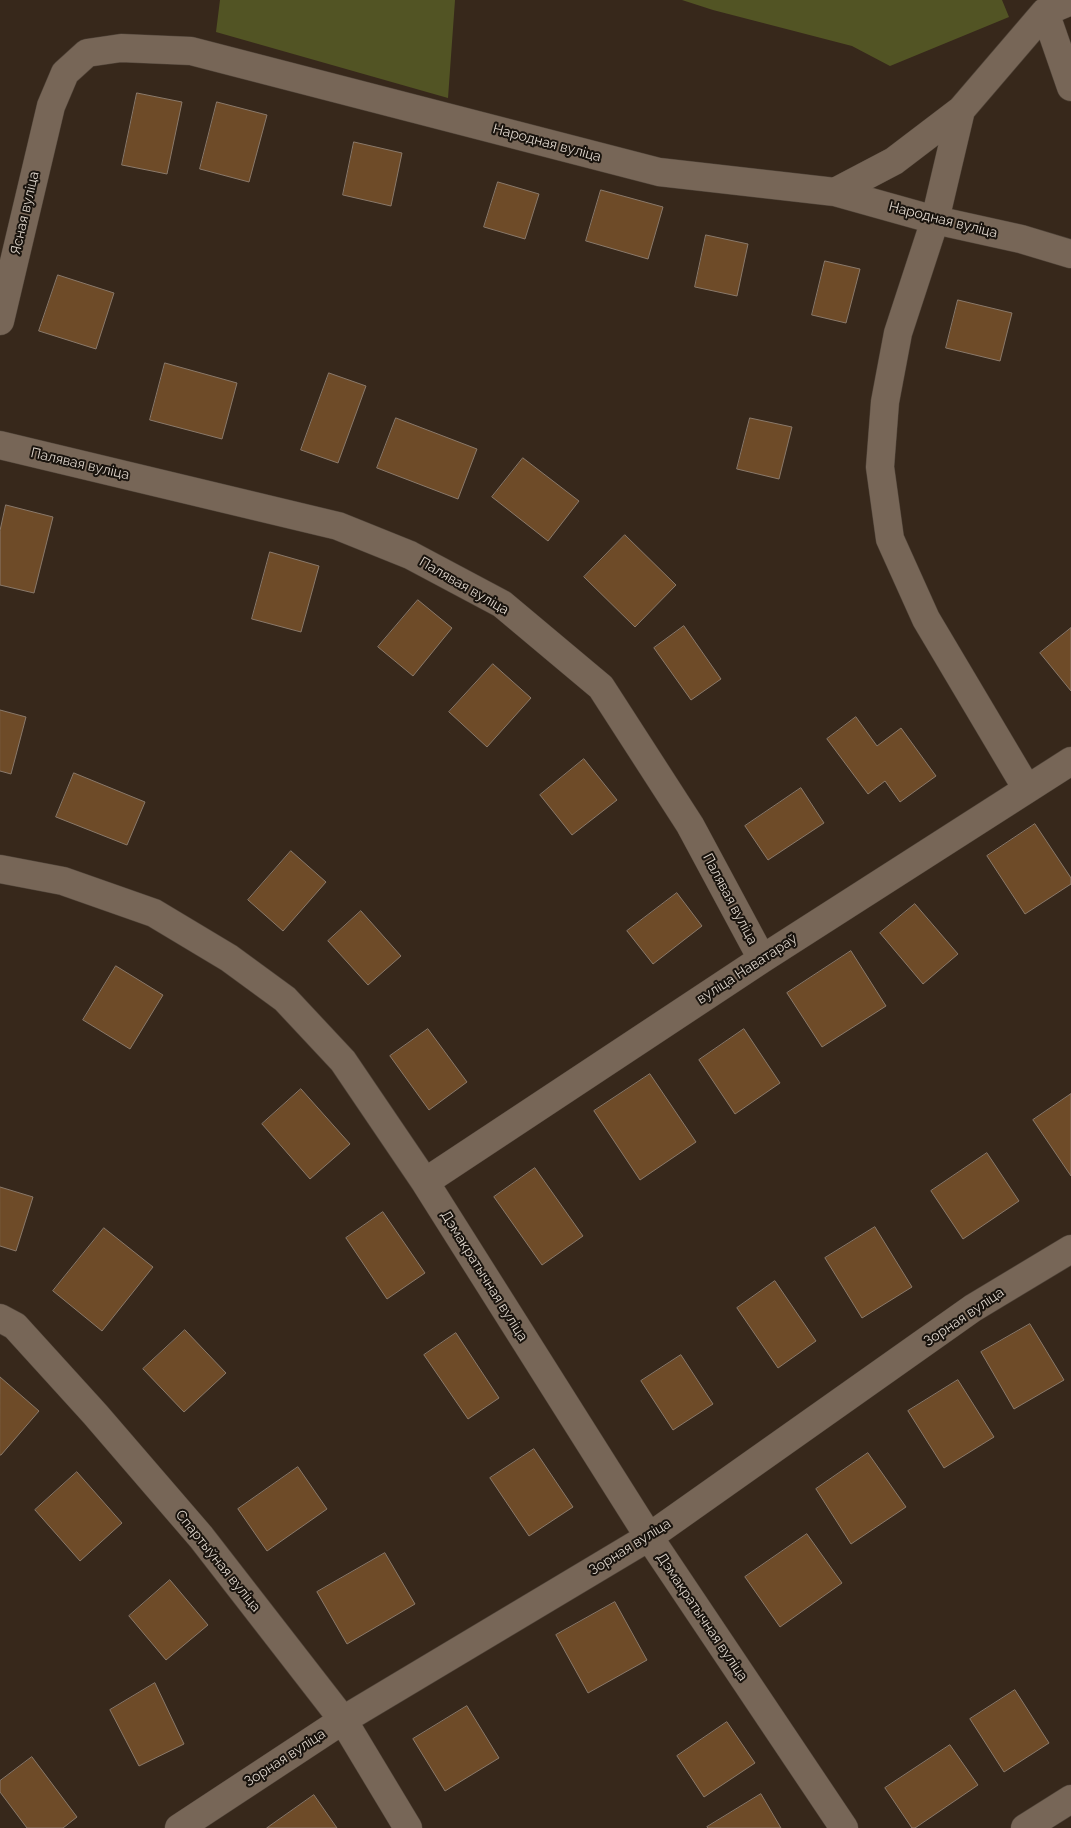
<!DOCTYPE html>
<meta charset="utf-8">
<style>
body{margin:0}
canvas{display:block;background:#37281b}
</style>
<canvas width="1071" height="1828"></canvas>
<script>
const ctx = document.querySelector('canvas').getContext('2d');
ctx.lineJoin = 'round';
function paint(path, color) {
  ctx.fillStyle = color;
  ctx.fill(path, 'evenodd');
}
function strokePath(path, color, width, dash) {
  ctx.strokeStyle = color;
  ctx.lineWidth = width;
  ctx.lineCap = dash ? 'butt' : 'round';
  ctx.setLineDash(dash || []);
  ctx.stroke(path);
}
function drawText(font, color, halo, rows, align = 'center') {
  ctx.font = font + ' Raleway,sans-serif';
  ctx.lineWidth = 4;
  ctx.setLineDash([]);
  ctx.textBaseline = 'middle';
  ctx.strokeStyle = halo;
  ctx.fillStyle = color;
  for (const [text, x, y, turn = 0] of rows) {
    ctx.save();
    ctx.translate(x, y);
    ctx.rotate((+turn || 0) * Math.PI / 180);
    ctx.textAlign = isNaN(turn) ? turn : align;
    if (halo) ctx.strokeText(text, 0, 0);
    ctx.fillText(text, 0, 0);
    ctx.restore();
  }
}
paint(new Path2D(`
 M220,0h235l-7,98 -232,-66z
 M682,0h320l7,17 -119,49 -38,-20 -139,-36z`), '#525424');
const building = new Path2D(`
 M137,93l45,9 -15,72 -45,-9z
 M217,102l50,13 -18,67 -49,-13z
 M354,142l48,11 -11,53 -48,-11z
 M498,182l41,12 -14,45 -41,-12z
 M601,190l62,17 -15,52 -62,-18z
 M706,235l42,9 -11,52 -42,-9z
 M825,261l35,8 -14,54 -34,-8z
 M58,275l56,18 -18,56 -57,-18z
 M958,300l54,13 -12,48 -54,-13z
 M165,363l72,20 -15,56 -72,-19z
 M329,373l37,13 -28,77 -37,-13z
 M396,418l81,31 -19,50 -81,-31z
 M750,418l42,9 -13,52 -42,-10z
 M523,458l56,43 -31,40 -56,-44z
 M6,505l47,12 -19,76 -34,-8v-54z
 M625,535l51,50 -41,42 -51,-50z
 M270,552l49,14 -18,66 -49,-13z
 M418,600l34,28 -39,48 -35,-29z
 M684,626l37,53 -30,21 -37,-52z
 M1071,628v63l-31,-38z
 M493,664l38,34 -44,49 -38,-35z
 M0,710l26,7 -15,57 -11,-3z
 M856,717l21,29 24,-18 35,48 -36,26 -15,-21 -17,13 -41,-55z
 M584,759l33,41 -45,35 -32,-40z
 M74,773l71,29 -18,43 -71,-28z
 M801,788l23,35 -56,37 -23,-34z
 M1035,824l36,54v6l-46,30 -38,-58z
 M291,851l35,31 -43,49 -35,-31z
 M677,893l25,33 -49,38 -26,-33z
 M915,904l43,50 -35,30 -43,-51z
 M361,911l40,45 -33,29 -40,-44z
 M851,951l35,55 -64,41 -35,-54z
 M116,966l47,29 -33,54 -47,-29z
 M428,1029l39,53 -38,28 -39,-54z
 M744,1029l36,54 -45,31 -36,-54z
 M650,1074l46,68 -56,38 -46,-69z
 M301,1089l49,55 -40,35 -48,-55z
 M1071,1094v82l-38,-56z
 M987,1153l32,48 -56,38 -32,-48z
 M535,1168l48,68 -41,29 -48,-68z
 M0,1187l33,10 -17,54 -16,-5z
 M383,1212l42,61 -38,26 -41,-61z
 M875,1227l37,60 -50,31 -37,-60z
 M104,1228l49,39 -51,64 -49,-40z
 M775,1281l41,60 -38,27 -41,-60z
 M1030,1324l34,56 -50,29 -33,-57z
 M185,1330l41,43 -42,39 -41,-43z
 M456,1333l43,65 -31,21 -44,-64z
 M681,1355l32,49 -40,26 -32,-49z
 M0,1377l39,34 -38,44h-1z
 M958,1380l36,57 -50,31 -36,-57z
 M534,1449l39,58 -44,29 -39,-58z
 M868,1453l38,54 -55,37 -35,-55z
 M298,1467l29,42 -60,42 -29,-42z
 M77,1472l45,51 -42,38 -45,-51z
 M807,1534l35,49 -62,44 -35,-50z
 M385,1553l30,51 -68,40 -30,-52z
 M170,1580l38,45 -42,35 -37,-44z
 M615,1602l32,58 -59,33 -32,-58z
 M155,1683l29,61 -45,22 -29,-56z
 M1015,1690l34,53 -45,29 -34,-53z
 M467,1706l32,52 -54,33 -32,-52z
 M727,1722l28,41 -51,34 -27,-41z
 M950,1745l28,40 -63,43h-3l-27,-40z
 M32,1757l45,60 -14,11h-36l-27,-36v-11z
 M761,1794l20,34h-73l-1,-1z
 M314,1795l23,33h-70z`);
paint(building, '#6e4b28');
strokePath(building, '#8a796a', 1);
const minor = new Path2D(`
 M1045,12l26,75
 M961,110l-26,110 -37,113 -13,69 -5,65 10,72 36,80 101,170
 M835,192l59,-31 67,-51 84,-98 26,-11
 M0,321l51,-215 14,-33 22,-20 34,-5 70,3 468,121 176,20 100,28 86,19 50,15
 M0,445l338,81 72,29 92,49 99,83 89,138 72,134
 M0,869l63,12 91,32 75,45 56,41 58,62 82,121 224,355 195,291
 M425,1182l337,-223 309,-198
 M0,1318l15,8 80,88 106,123 142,183 65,108
 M179,1828l164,-108 306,-183 324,-229 98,-59
 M1025,1828l46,-29`);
strokePath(minor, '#504439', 29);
strokePath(minor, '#776657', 28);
drawText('14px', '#dfd6cd', '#19130d', [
 ["Народная вуліца",547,143,15],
 ["Ясная вуліца",25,213,-77],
 ["Народная вуліца",943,220,14],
 ["Палявая вуліца",80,464,13],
 ["Палявая вуліца",464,586,30],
 ["Палявая вуліца",730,899,62],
 ["вуліца Наватараў",747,969,-33],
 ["Дэмакратычная вуліца",484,1276,58],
 ["Зорная вуліца",964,1317,-34],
 ["Зорная вуліца",630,1547,-32],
 ["Спартыўная вуліца",218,1561,51],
 ["Дэмакратычная вуліца",702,1617,56],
 ["Зорная вуліца",285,1758,-33]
]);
</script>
